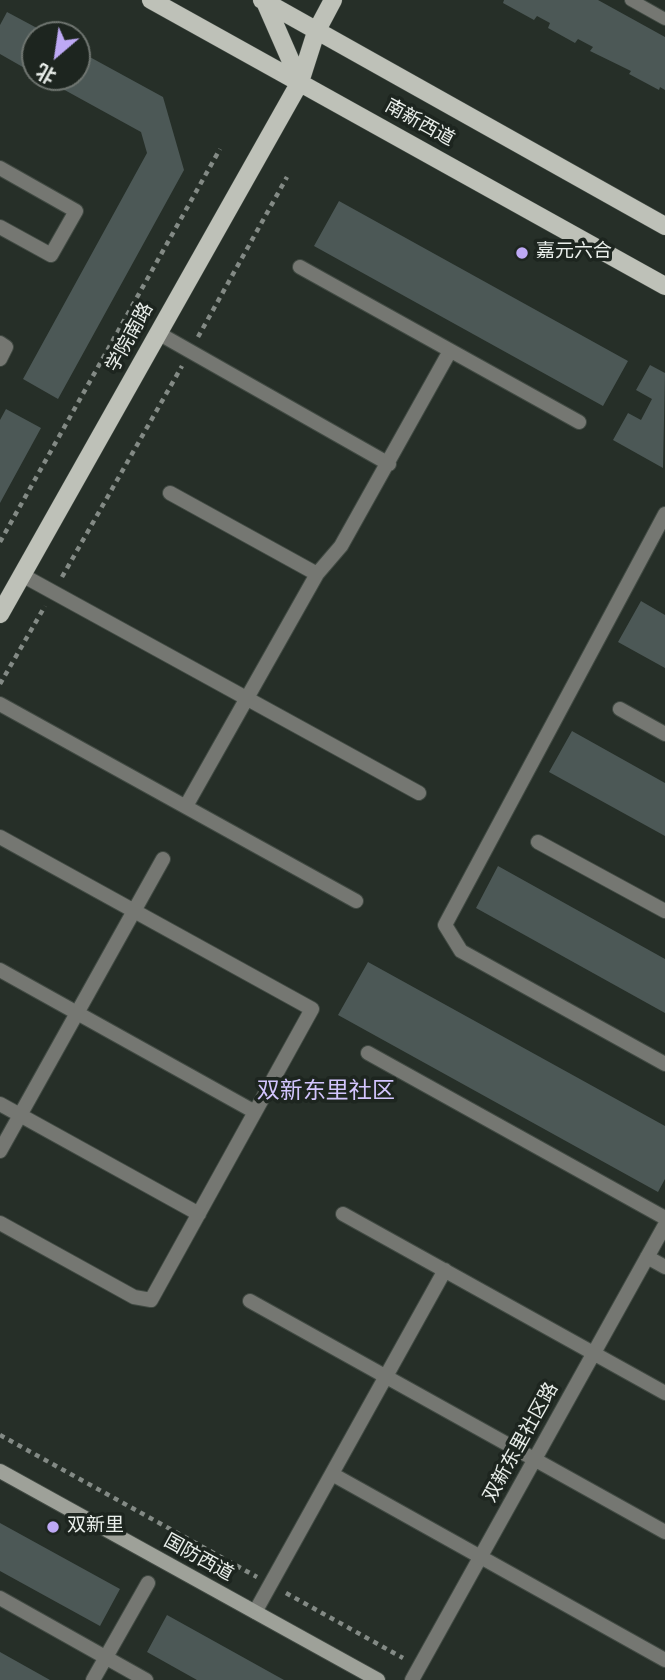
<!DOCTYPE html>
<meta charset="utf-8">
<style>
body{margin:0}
#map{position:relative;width:665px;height:1680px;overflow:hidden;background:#262f28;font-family:"Source Sans 3","Noto Sans SC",sans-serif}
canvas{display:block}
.north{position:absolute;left:21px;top:21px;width:70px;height:70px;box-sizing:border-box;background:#1d251f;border:2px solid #6f7570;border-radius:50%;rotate:209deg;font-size:19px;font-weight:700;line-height:28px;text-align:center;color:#e9eeea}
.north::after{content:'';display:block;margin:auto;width:24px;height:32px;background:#bea9f5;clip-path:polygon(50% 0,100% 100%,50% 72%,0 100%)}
</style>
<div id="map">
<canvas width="665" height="1680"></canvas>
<div class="north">北</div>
</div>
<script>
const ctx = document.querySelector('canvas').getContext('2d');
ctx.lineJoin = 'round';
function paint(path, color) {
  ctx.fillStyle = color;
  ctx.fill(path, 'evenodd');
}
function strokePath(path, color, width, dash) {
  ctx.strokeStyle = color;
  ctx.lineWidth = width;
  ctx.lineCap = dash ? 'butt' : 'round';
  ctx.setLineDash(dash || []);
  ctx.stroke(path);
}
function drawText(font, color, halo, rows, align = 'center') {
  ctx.font = font + ' "Source Sans 3","Noto Sans SC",sans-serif';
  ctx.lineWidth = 7;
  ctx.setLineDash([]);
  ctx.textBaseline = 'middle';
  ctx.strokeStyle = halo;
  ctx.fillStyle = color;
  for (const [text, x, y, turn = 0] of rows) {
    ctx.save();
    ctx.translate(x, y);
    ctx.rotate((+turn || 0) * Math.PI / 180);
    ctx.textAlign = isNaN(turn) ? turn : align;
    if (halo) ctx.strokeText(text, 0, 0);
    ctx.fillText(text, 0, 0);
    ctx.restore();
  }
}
paint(new Path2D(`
 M504,0h94l67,37v53l-5,-3 -1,3 -30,-16 2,-3 -41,-20 3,-4 -15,-8 -3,4 -27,-15 2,-5 -13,-7 -3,4 -31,-17z
 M7,12l43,23h-15v39l-35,-20v-29z
 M77,50l86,47 21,73 -126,229 -35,-20 124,-226 -6,-21 -100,-55h36z
 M339,201l289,160 -25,45 -289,-160z
 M650,365l15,8 -2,95 -50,-28 15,-27 13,7 11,-21 -16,-9z
 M6,409l35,19 -41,75v-83z
 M641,601l24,14v53l-47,-26z
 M572,731l93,52v53l-116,-64z
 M498,866l167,93v54l-189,-105z
 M368,962l297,164v53l-7,13 -320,-177z
 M0,1523l120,66 -20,37 -100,-55z
 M167,1615l117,65h-87l-50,-28z
 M0,1652l50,28h-50z`), '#4c5856');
const lane = new Path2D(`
 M631,0l34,19`);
const street = new Path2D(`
 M0,168l76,43 -25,44 -51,-28
 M300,267l279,155
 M158,333l231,131
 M0,343l6,4 -6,12
 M170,493l147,81 -131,232
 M665,514l-220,411 16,26 204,113
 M317,574l24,-28 109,-195
 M22,575l397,218
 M0,704l356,197
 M620,709l45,25
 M0,837l312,172 -161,291 -17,-3 -134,-74
 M538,842l127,69
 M0,970l255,142
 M368,1053l297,165
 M0,1104l199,110
 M0,1151l163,-292
 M343,1214l322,179
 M647,1257l18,10
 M250,1301l415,231
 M332,1474l333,186
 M0,1598l146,82
 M255,1612l190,-342
 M93,1680l55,-97
 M412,1680l253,-455`);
const secondary = new Path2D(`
 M0,1471l378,209`);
const primary = new Path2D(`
 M151,0l514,286
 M262,0l403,226
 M265,2l35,80
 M0,614l300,-532 16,-50 17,-32`);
strokePath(lane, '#414a43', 14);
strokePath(street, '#414a43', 16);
strokePath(secondary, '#414a43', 16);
strokePath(primary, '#414a43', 19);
strokePath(new Path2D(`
 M198,337l89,-160
 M0,542l220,-393
 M62,577l120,-211
 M0,684l45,-78
 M0,1435l257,142
 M286,1593l117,65`), '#838a85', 4.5, [5, 5]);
strokePath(lane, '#757772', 12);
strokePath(street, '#757772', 14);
strokePath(secondary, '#9ea199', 14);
strokePath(primary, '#bec1b8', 18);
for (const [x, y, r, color] of [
 [522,253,7,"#bea9f5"],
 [53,1527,7,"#bea9f5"]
]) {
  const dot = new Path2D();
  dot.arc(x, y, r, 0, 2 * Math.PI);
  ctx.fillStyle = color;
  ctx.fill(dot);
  strokePath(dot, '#1d251f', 2.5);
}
drawText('19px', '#e9eeea', '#1d251f', [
 ["南新西道",419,124,29],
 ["学院南路",131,338,-61],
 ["双新东里社区路",522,1443,-61],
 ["国防西道",198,1559,29]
]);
drawText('19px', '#e9eeea', '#1d251f', [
 ["嘉元六合",536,253],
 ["双新里",67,1527]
], 'left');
drawText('23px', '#d3c5fe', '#1d251f', [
 ["双新东里社区",326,1093]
]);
</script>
